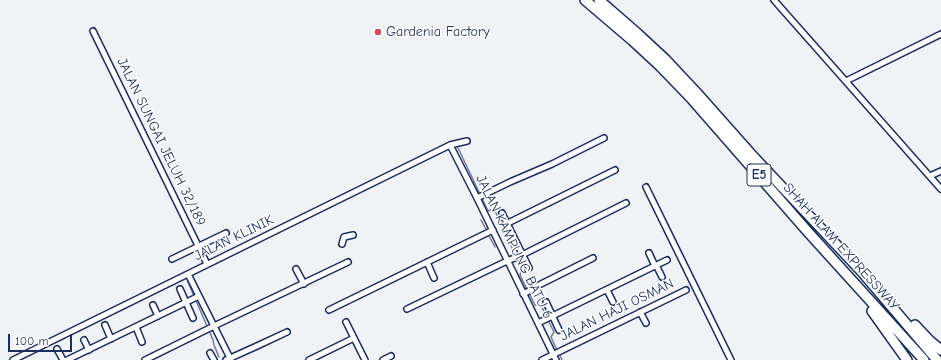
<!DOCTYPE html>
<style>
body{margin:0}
#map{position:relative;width:941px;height:360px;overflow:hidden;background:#f1f2f5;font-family:"Comic Neue",sans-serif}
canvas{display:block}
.scale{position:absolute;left:8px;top:334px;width:64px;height:18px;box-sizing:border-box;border:2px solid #1b2f5e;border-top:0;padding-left:5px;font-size:12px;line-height:14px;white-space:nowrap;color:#1b2f5e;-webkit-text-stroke:3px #fff;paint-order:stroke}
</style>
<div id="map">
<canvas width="941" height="360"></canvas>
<div class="scale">100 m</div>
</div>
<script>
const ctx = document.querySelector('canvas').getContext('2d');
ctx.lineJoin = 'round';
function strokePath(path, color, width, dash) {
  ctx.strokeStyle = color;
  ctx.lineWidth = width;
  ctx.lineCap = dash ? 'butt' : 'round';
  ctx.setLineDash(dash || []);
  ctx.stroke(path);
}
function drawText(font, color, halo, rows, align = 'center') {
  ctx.font = font + ' "Comic Neue",sans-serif';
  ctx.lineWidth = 3;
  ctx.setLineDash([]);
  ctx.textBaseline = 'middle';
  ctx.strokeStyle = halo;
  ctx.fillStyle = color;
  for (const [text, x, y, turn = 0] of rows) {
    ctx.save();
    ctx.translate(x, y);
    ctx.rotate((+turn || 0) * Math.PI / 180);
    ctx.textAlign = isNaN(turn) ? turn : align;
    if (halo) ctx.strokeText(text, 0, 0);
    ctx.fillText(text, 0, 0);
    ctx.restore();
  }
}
strokePath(new Path2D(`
 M458,148l30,63 6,-2 20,43
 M481,220l6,11
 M488,234l7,13
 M519,262l3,7 -2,6 15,30 6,1 6,10
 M188,282l25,58 1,5 5,12
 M548,320l6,12 -3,5 6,13
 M559,353l3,7`), '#707c9a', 1.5);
const street = new Path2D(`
 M774,0l167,189
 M93,31l114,233
 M846,81l95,-47
 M450,145l27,53 79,162
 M930,176l11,-5
 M646,187l85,173
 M477,198l33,-16 42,-18 52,-26
 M502,213l27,55
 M508,223l107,-53
 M342,244l2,-7 9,-2
 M649,253l6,13
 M172,259l54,-26
 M427,262l7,16
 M656,265l6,12
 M296,269l8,15
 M188,274l43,86
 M180,289l13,29
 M607,290l6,12
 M523,294l8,-4 2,-2 60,-30
 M546,302l13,28
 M153,305l5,11
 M407,309l100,-48 15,-6 104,-52
 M329,310l164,-80
 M640,312l6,11
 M346,322l19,38
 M538,323l129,-63
 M105,325l6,14
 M214,326l134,-64
 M136,327l6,15
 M84,340l5,10
 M57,349l6,11
 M210,353l4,7
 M13,360l437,-215 17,-4
 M67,360l132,-64
 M145,360l69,-34
 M226,360l31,-14 30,-14
 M309,360l45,-22
 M383,360l8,-4
 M542,360l144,-70`);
const highway = new Path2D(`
 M585,0l48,41 27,25 30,31 118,135 116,128
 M599,0l39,34 28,26 30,32 55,62 112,119 74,87
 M872,311l35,49
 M915,325l15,16 11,9`);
strokePath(street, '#1b2f5e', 8);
strokePath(highway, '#1b2f5e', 12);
strokePath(street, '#fff', 5);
strokePath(highway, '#fff', 9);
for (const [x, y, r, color] of [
 [378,32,4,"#d1495b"]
]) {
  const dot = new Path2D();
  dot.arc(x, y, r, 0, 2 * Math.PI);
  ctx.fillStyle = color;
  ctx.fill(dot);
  strokePath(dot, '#fff', 1.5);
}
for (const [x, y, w] of [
 [759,175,24]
]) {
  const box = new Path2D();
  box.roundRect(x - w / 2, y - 11, w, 22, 3);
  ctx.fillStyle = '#fff';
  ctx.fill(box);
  strokePath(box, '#1b2f5e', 1);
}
drawText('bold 13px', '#1b2f5e', null, [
 ["E5",759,175]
]);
drawText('14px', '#1b2f5e', '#fff', [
 ["Gardenia Factory",386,32]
], 'left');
drawText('14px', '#1b2f5e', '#fff', [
 ["JALAN SUNGAI JELUH 32/189",161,142,64],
 ["JALAN KLINIK",234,238,-26],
 ["JALAN KAMPUNG BATU 6",514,247,64],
 ["SHAH ALAM EXPRESSWAY",841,247,48],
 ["JALAN HAJI OSMAN",617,310,-26]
]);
</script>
